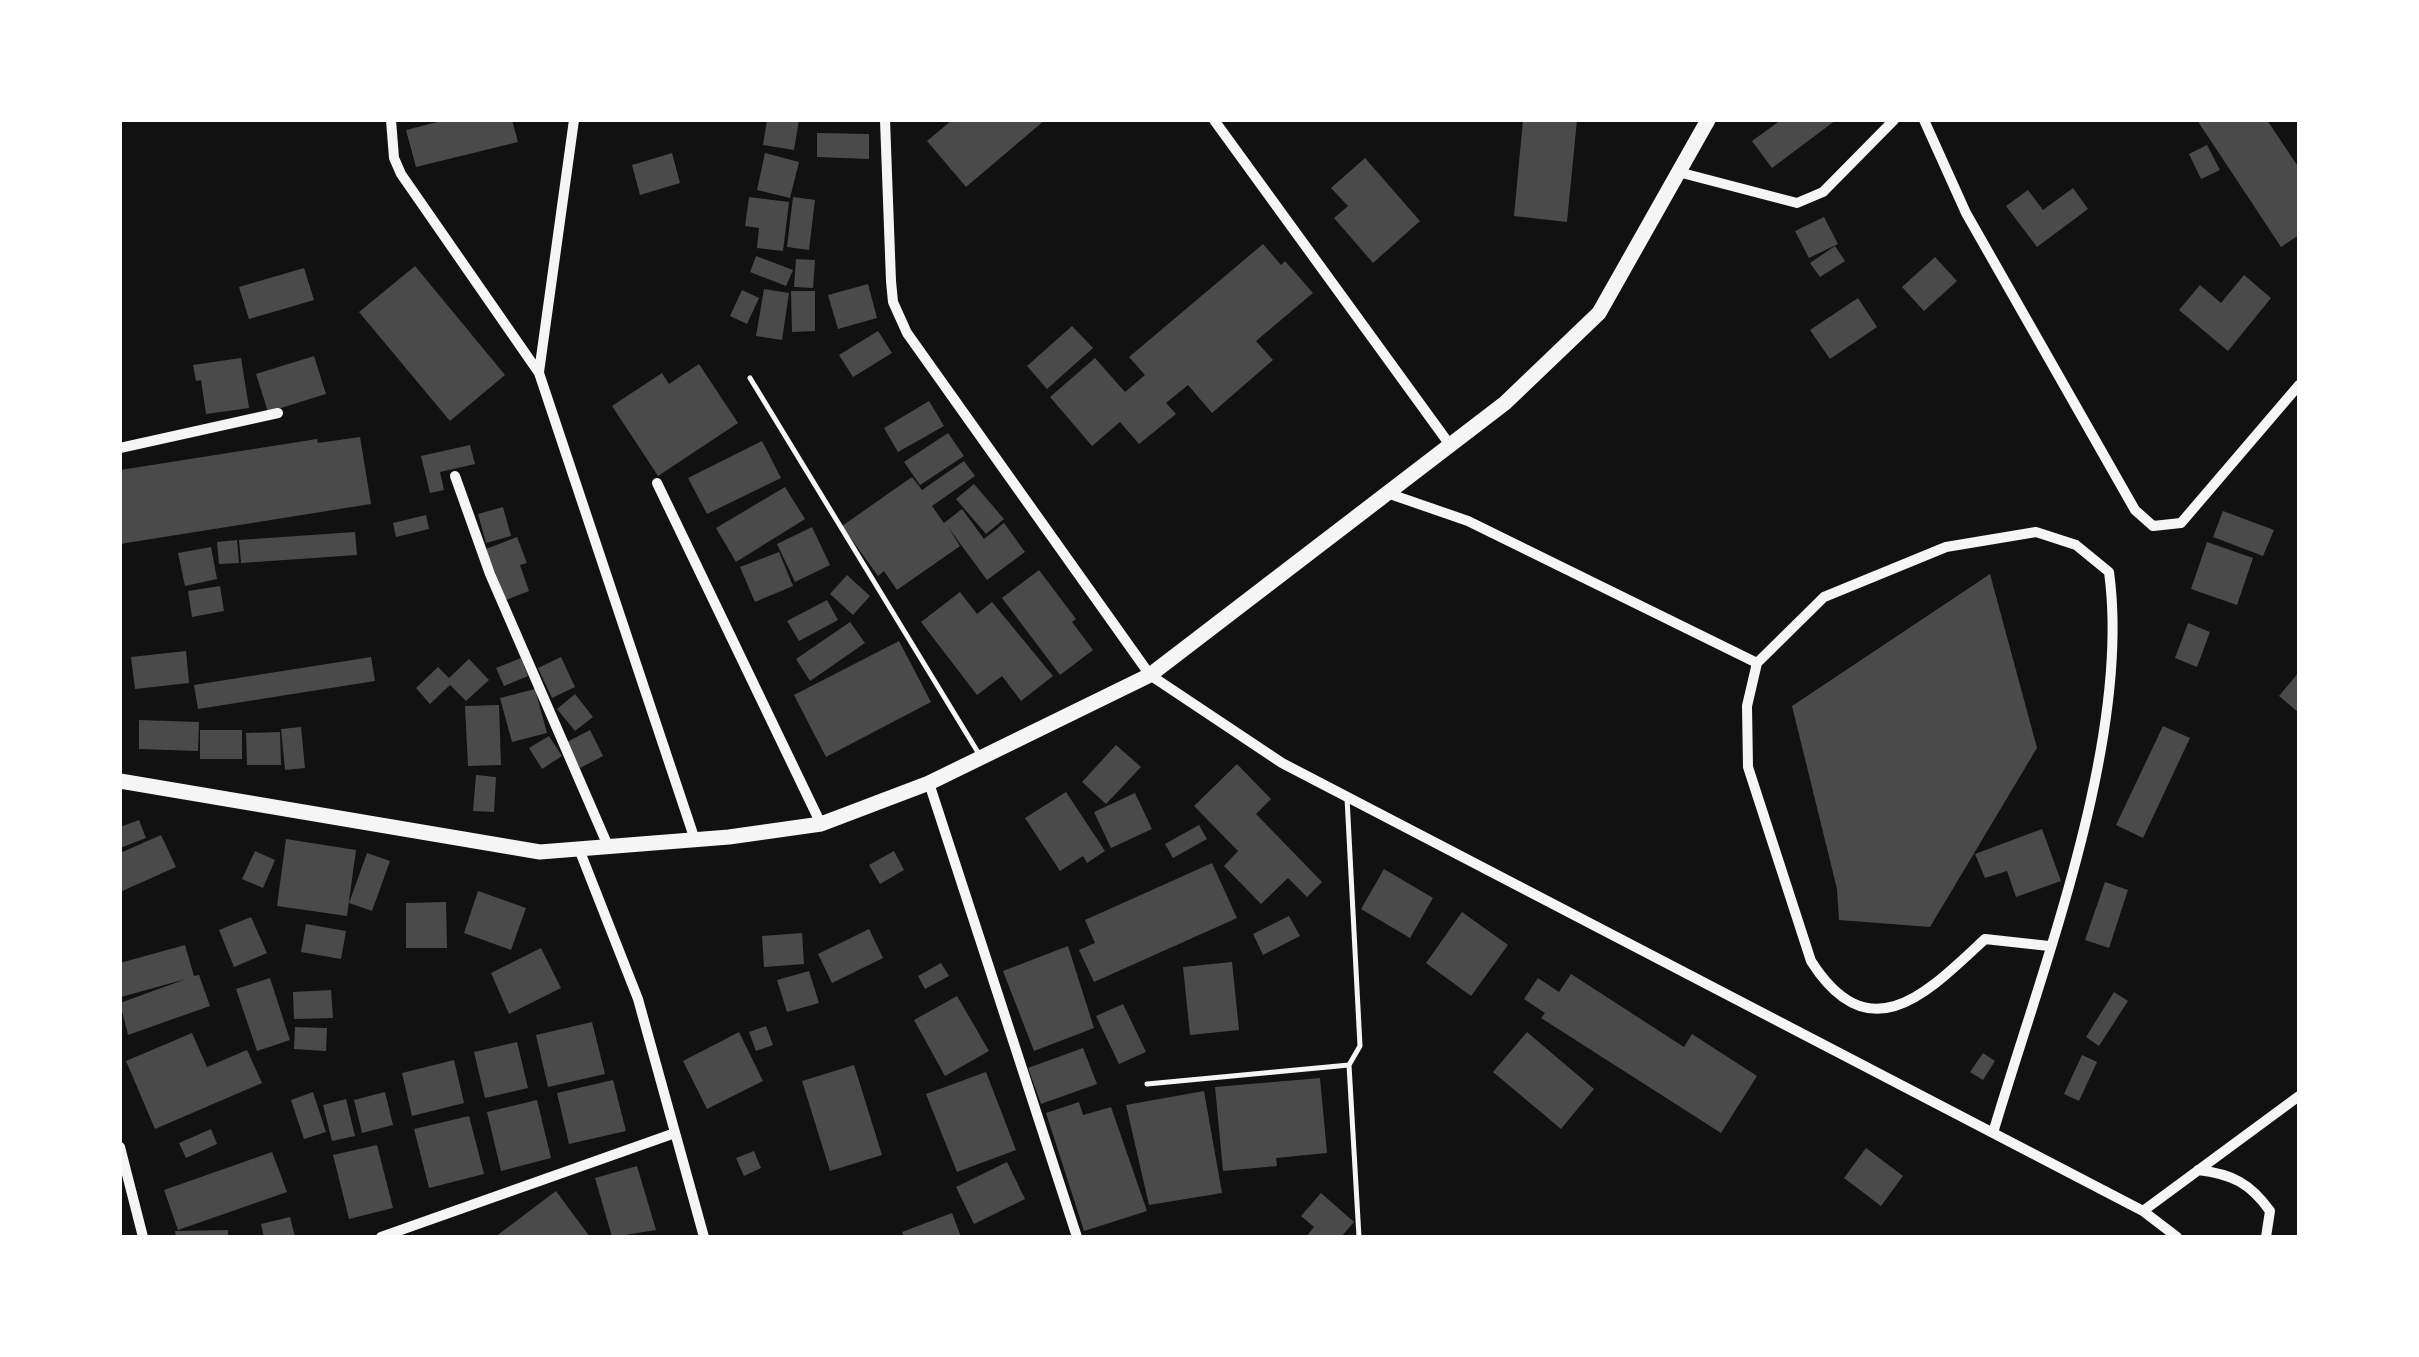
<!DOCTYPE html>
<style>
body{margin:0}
#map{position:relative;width:2419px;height:1357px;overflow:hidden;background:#111;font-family:Figtree,sans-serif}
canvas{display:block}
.frame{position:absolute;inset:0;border:122px solid #fff;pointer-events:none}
</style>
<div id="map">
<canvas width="2419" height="1357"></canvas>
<div class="frame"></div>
</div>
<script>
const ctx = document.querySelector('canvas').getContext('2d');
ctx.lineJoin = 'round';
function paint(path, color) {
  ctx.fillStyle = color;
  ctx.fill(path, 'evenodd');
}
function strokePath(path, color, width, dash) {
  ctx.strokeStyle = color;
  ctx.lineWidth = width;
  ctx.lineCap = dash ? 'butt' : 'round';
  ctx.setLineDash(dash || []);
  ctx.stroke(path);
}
paint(new Path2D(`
 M445,120h67l6,22 -102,25 -10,-37z
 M767,120h32l-5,30 -31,-5z
 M952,120h93l-79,67 -39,-46z
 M1523,120h54l-10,102 -53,-6z
 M1781,120h55l-64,48 -20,-27z
 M2197,120h70l32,48v67l-18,12z
 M817,133l52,1v25l-52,-2z
 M2207,145l13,25 -19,9 -12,-25z
 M672,153l8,30 -40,12 -8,-30z
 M765,153l34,9 -9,36 -33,-8z
 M1365,158l55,63 -47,42 -39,-45 14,-12 -17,-18z
 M2073,188l15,21 -51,38 -31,-41 22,-16 15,20z
 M749,197l40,5 -6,49 -26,-3 2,-20 -14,-2z
 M793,197l22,3 -6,50 -22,-3z
 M1824,217l14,27 -29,14 -14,-27z
 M1263,244l18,21 4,-4 28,32 -57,48 17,19 -61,53 -24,-28 -22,18 10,11 -37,30 -19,-22 -28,24 -42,-49 45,-39 30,34 20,-17 -16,-18z
 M1835,246l10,15 -25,16 -10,-14z
 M756,256l37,14 -7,16 -36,-14z
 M1935,257l22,24 -33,30 -22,-24z
 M796,259l19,1 -2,28 -19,-1z
 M415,266l90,109 -55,46 -91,-109z
 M304,268l10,32 -65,19 -10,-32z
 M2244,275l27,23 -43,53 -49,-41 21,-25 21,18z
 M868,284l9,34 -39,11 -10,-34z
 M764,289l25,4 -7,47 -26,-4z
 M742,290l17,8 -12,26 -17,-8z
 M791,291h24v40l-23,1z
 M1858,298l19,29 -47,32 -20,-29z
 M1072,326l21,22 -46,41 -20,-23z
 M878,331l14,22 -39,24 -14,-22z
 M314,356l12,38 -58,18 -12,-38z
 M241,358l8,50 -43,6 -5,-34 -5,1 -3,-16z
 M699,364l39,59 -80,53 -46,-70 50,-33 7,11z
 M929,401l15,25 -46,26 -14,-24z
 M948,433l16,23 -44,29 -16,-23z
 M360,437l11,67 -251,40v-74l197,-31 1,4z
 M762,441l19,37 -74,36 -19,-36z
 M470,445l5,19 -35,8 4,18 -14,3 -9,-37z
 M964,461l11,15 -43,30 12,17 18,-14 22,30 20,-16 21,29 -38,28 -39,-53 12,19 -63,44 -13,-19 -6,5 -36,-50 70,-49 10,13z
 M974,484l30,35 -18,15 -30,-35z
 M785,487l20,32 -69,43 -20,-34z
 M503,507l8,29 -25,7 -8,-29z
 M2223,511l51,19 -11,26 -50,-19z
 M426,515l3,14 -33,8 -3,-14z
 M812,527l18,38 -35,17 -18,-38z
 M355,532l2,23 -116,8 -2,-23z
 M517,537l10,26 -7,2 9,26 -23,9 -20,-51z
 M237,540l2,23 -20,1 -2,-22z
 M2207,542l46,16 -16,47 -46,-16z
 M211,547l6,32 -32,7 -7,-33z
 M779,552l14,34 -38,16 -15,-35z
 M1039,570l37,49 -4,3 21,28 -33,25 -58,-77z
 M1990,574l47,174 -107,179 -91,-7 -2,-31 -45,-183z
 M847,575l23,21 -17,19 -23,-21z
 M220,586l4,25 -32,6 -4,-26z
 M960,592l17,22 15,-12 61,74 -32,25 -19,-25 -25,19 -56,-73z
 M827,600l11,20 -39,21 -12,-20z
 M850,622l15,21 -55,38 -14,-22z
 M2188,623l22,9 -13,35 -22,-9z
 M899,641l32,61 -105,55 -32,-62z
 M186,651l3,32 -54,6 -4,-32z
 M371,657l4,24 -177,28 -4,-24z
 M561,657l14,30 -23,11 -14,-30z
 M521,658l7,18 -24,10 -8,-18z
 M469,659l20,21 -23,21 -16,-16 -20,19 -14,-16 22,-21 11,11z
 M2299,672v41l-20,-17z
 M535,689l12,44 -35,9 -12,-44z
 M575,694l18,23 -18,14 -18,-22z
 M499,705l2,60 -33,1 -3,-60z
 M139,720l60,2 -1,29 -59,-2z
 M2163,726l27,12 -47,100 -27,-13z
 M301,727l4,41 -20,2 -4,-41z
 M200,730h42v29h-42z
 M590,730l13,26 -23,12 -13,-26z
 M280,732l1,33h-34l-1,-32z
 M549,736l13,20 -20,13 -13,-21z
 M1116,745l25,22 -35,37 -24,-22z
 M1237,764l34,35 -15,15 66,68 -15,15 -19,-19 -27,26 -37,-38 14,-15 -44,-45z
 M476,775l20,2 -2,35 -21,-1z
 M1066,792l39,59 -18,12 -4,-7 -23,15 -35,-53z
 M1135,793l17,36 -41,19 -17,-36z
 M139,820l7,18 -26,10v-21z
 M1199,825l8,14 -34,19 -8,-14z
 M2042,829l19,52 -45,16 -9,-26 -22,7 -10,-24z
 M161,835l15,32 -56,25v-39z
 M286,839l70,11 -9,66 -70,-10z
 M255,851l20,9 -12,28 -21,-9z
 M894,851l10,19 -24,14 -11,-19z
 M367,853l23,8 -18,50 -23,-8z
 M1212,863l25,55 -143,64 -15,-32 16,-7 -10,-23z
 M1384,869l49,29 -23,40 -49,-29z
 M2105,882l23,8 -19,58 -24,-8z
 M478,891l48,17 -15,42 -47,-17z
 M446,902l1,46h-41v-45z
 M1462,912l46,33 -37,51 -45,-33z
 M1289,916l11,20 -37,19 -10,-21z
 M251,917l16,36 -33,14 -15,-37z
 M306,924l40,7 -5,28 -40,-7z
 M869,929l14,29 -51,25 -14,-29z
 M802,933l2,31 -40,3 -2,-31z
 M185,945l9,31 5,-1 11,31 -82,29 -8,-32 66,-24 -65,18 -1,-34z
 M1068,946l26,82 -60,23 -31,-80z
 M541,948l20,40 -52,26 -18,-41z
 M1232,962l7,68 -49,5 -7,-68z
 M941,963l8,13 -24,13 -7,-13z
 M809,971l10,32 -32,9 -10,-32z
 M1571,974l113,73 8,-13 65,42 -36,57 -180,-115 4,-5 -21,-14 14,-21 21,14z
 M270,978l20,62 -33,11 -21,-62z
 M331,990l2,28 -39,1 -1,-27z
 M2114,992l14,9 -29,45 -13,-9z
 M957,996l32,55 -44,25 -31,-56z
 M1123,1004l23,48 -27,12 -23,-48z
 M592,1022l13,52 -57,13 -12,-52z
 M766,1026l7,19 -17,6 -7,-19z
 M295,1027l32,1 -1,23 -32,-2z
 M739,1032l24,49 -56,28 -24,-48z
 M1527,1032l67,57 -33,40 -68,-57z
 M192,1033l15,34 40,-17 15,33 -107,46 -29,-68z
 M517,1042l11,46 -43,10 -11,-46z
 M1083,1048l14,36 -56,20 -13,-36z
 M1983,1053l12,8 -12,19 -13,-8z
 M2082,1055l15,7 -18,39 -15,-7z
 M454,1060l10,43 -52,13 -10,-43z
 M854,1065l28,90 -52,16 -28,-90z
 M986,1072l30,78 -59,22 -31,-78z
 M1320,1078l7,75 -51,5 1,8 -54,5 -8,-84z
 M613,1080l13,51 -57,13 -12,-51z
 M1204,1091l18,102 -73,12 -23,-100z
 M313,1092l13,40 -22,7 -13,-39z
 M385,1092l8,33 -31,8 -8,-33z
 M346,1099l9,37 -23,5 -9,-36z
 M537,1100l14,58 -50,13 -14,-59z
 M1079,1102l4,13 28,-8 36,104 -63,20 -38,-118z
 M469,1116l15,58 -55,14 -15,-59z
 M211,1129l6,15 -31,14 -7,-15z
 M377,1145l16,63 -44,11 -16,-64z
 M1866,1148l37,28 -22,30 -37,-28z
 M754,1151l7,17 -17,8 -8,-18z
 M272,1152l15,40 -109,38 -14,-40z
 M1007,1162l18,37 -51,25 -18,-37z
 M637,1166l19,64 -44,7 -17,-59z
 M556,1191l34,46h-95z
 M1321,1193l33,29 -13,15h-35l8,-10 -13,-11z
 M952,1213l9,24h-57l-2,-5z
 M290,1217l5,20h-31l-3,-13z
 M228,1230v7h-52l-1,-6z`), '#4a4a4a');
strokePath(new Path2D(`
 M750,378l229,376
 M1349,1065l10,172
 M1147,1084l202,-19 11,-19 -13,-248`), '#f5f5f5', 5);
strokePath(new Path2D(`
 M391,120l3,38 7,16 138,199 156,467
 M885,120l6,161 2,21 14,31 243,342 132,88 861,448 34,26
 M1214,120l236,325
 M1924,120l42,93 169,297 18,16 28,-3 118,-138
 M1682,173l115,30 26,-11 71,-72
 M539,372l35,-252
 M120,448l158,-35
 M455,476l35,98 118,272
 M657,483l164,341
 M1387,493l81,28 289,142 67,-66 122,-50 90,-15 40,13 33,27c23,167 -68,399 -116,561
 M1757,663l-10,43 1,61 63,194c59,93 117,31 174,-22l64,7
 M929,783l148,454
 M579,849l59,150 66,238
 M120,1147l23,90
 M2198,1170c34,4 52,13 72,41l-4,26
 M2143,1211l156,-115
 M381,1237l294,-104`), '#f5f5f5', 10);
strokePath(new Path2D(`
 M120,781l420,71 189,-15 92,-13 108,-41 221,-108 355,-272 94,-90 109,-193`), '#f5f5f5', 15);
</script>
